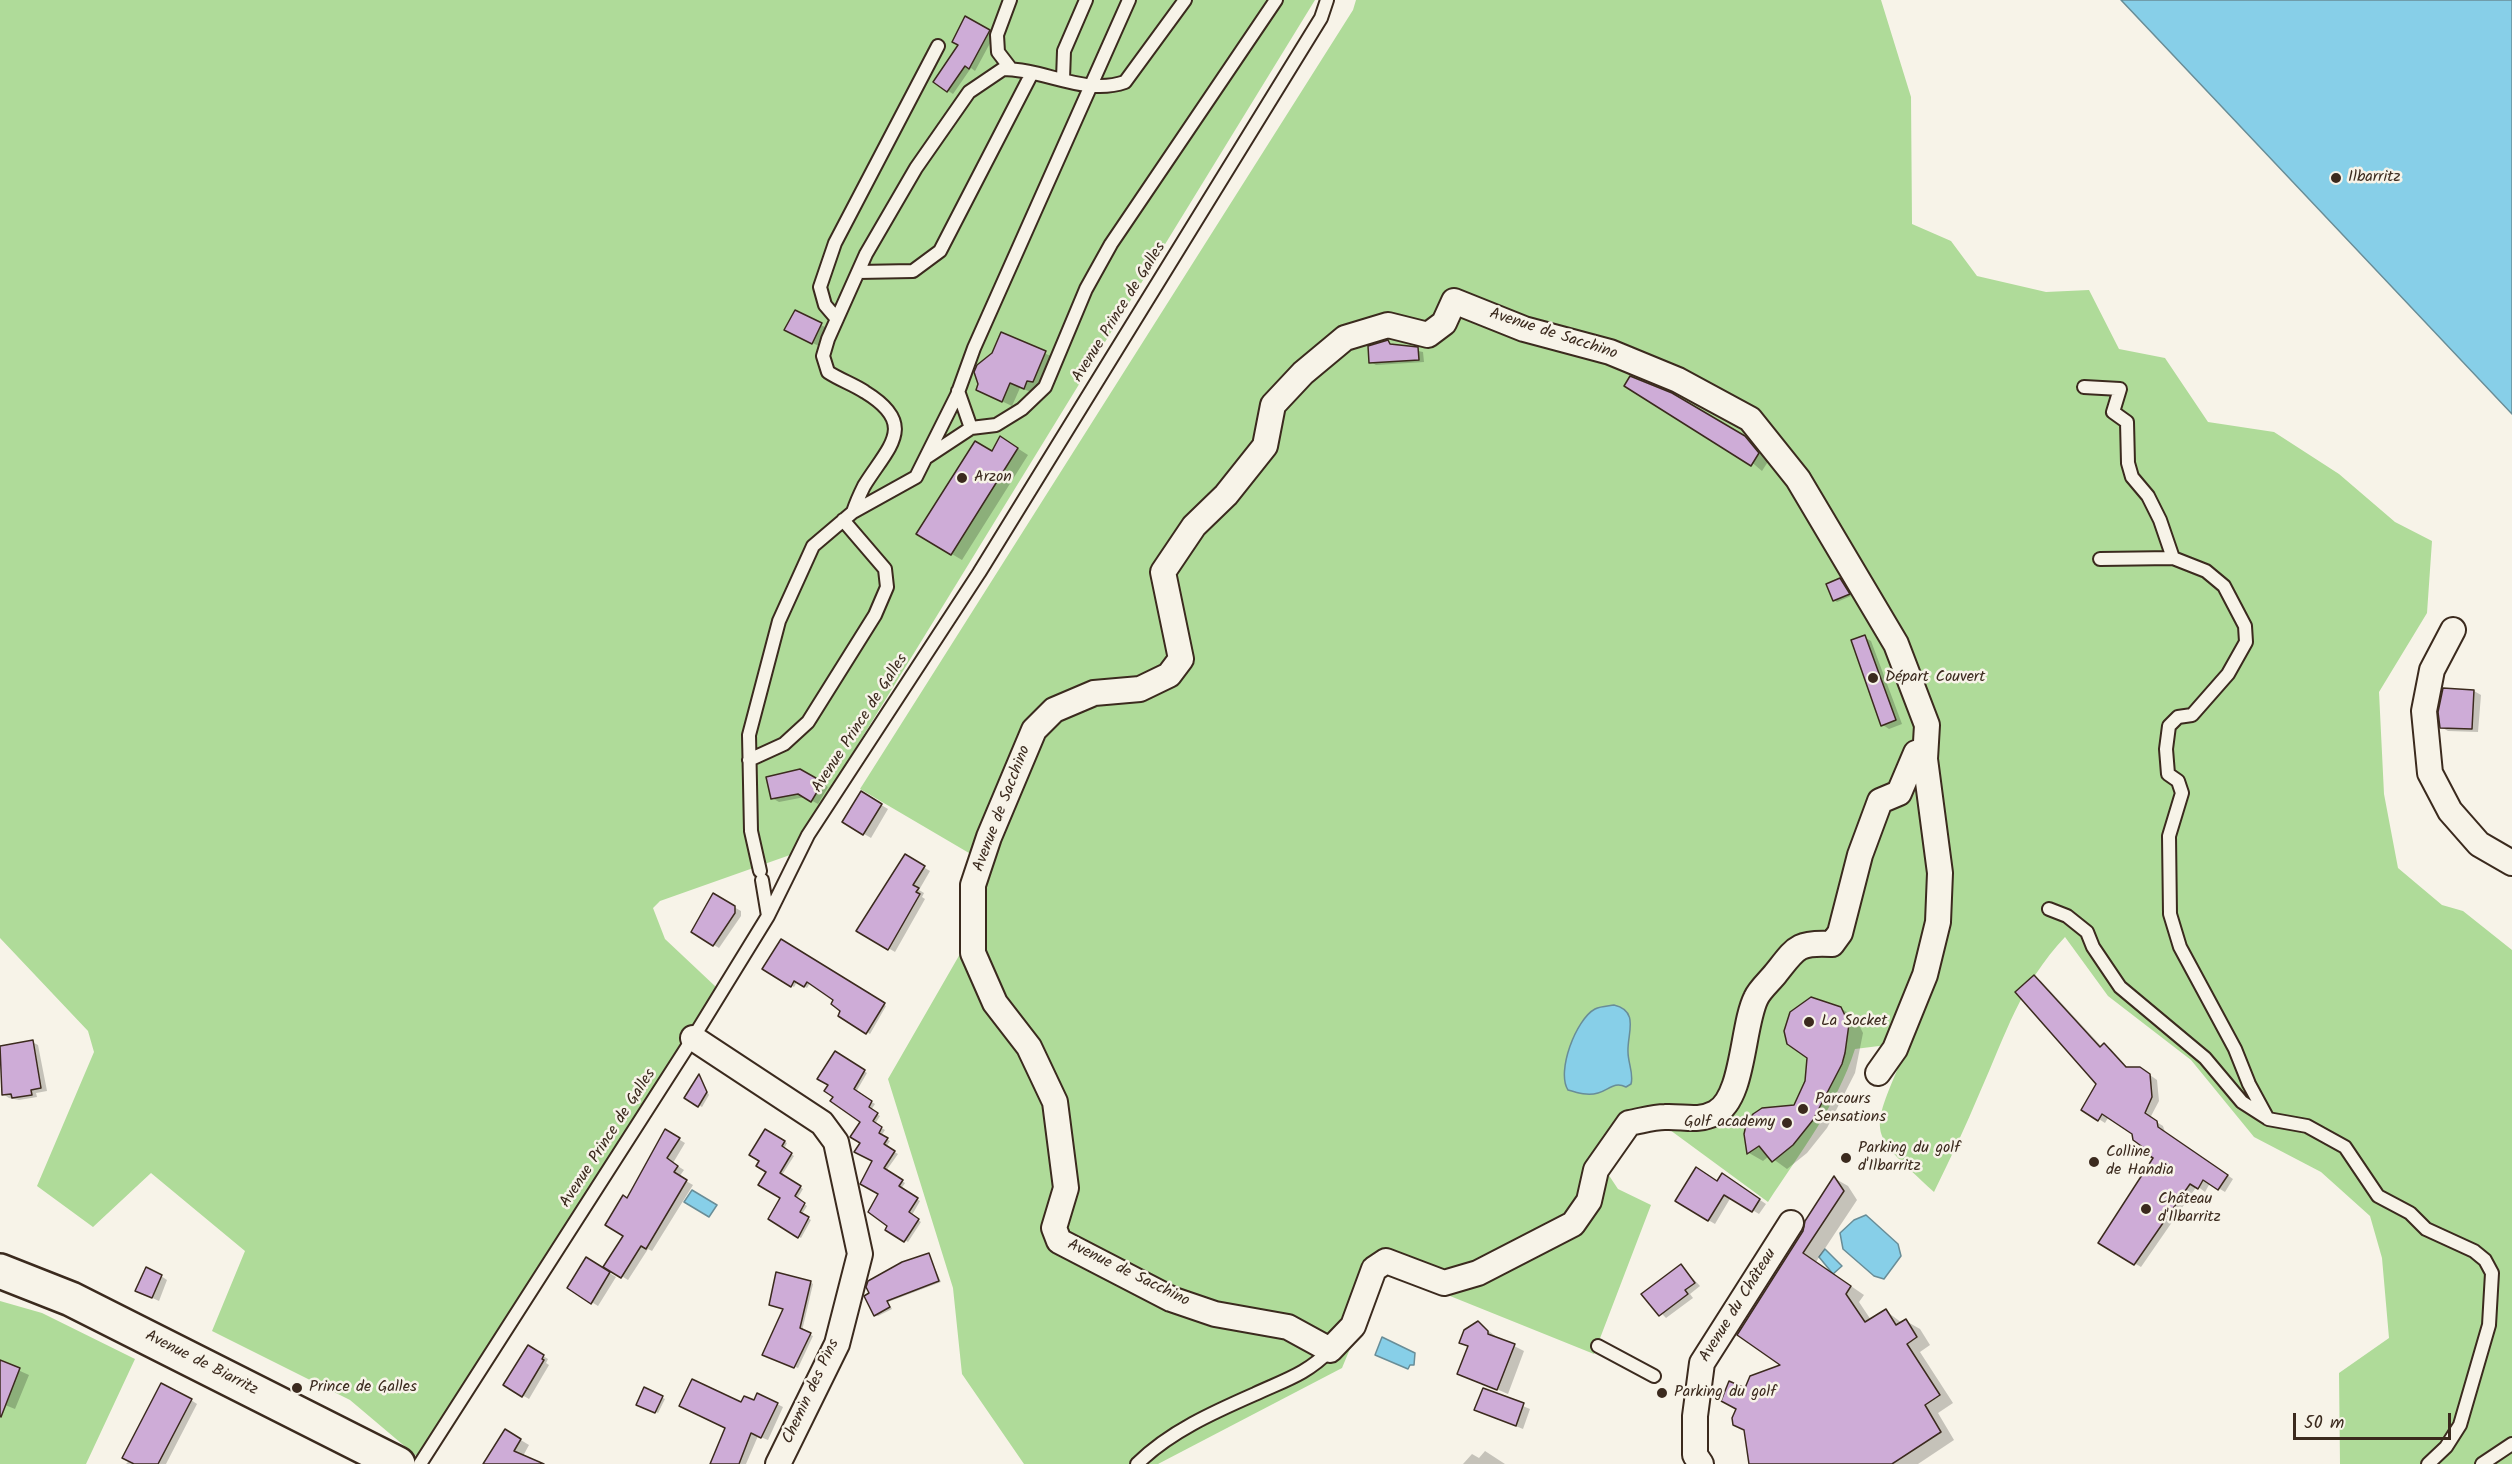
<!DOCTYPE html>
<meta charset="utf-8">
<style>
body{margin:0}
#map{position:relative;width:2512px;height:1464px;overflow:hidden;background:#f7f3e8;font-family:Kalam,sans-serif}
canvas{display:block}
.scale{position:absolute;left:2293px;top:1413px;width:158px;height:27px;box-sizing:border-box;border:3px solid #3b2a1e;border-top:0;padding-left:8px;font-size:18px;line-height:21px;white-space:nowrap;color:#3b2a1e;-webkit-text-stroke:4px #f7f3e8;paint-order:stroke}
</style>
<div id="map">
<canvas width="2512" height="1464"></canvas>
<div class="scale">50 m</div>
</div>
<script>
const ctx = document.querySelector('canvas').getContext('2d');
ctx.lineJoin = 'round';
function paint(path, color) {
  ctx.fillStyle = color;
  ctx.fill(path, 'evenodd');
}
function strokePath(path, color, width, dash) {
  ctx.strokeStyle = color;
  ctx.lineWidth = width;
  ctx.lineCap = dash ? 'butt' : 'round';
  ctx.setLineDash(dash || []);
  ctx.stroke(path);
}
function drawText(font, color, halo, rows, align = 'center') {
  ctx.font = font + ' Kalam,sans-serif';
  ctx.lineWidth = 5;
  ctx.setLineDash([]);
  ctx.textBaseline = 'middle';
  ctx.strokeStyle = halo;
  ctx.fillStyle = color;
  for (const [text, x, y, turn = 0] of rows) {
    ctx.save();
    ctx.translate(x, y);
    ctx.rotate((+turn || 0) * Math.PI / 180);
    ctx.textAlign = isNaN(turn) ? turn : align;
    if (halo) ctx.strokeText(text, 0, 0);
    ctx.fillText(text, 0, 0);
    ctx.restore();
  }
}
paint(new Path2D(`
 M0,0h1315l-525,855 -130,46 -7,7 12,31 51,48 -295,473 -71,-60 -138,-69 33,-80 -94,-78 -58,54 -56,-41 57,-134 -6,-21 -88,-93z
 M1356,0h525l30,97 1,127 39,17 26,35 69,16 43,-2 30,59 46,9 43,64 66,10 65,42 56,48 37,19 -5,72 -48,79 5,102 14,74 44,37 21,6 49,39v514h-172l-1,-91 50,-35 -7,-80 -12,-42 -49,-44 -67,-35 -63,-77 -83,-64 -43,-59c-45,48 -59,97 -85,155 -14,34 -30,67 -46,100 -66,-62 -66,-53 -30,-138l-17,-9 -32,4c-18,56 -55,104 -87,153l-98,-72 -22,-7 -20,10 -20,41 10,15 33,16 -57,149 -211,-85 -41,99 -184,96h-134l-62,-90 -9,-86 -65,-209 76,-132 5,-94 -109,-64 493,-779z
 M0,1301l42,12 93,46 -49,105h-86z`), '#afdb99');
const water = new Path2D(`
 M2121,0h391v414z
 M1614,1005c26,6 13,29 14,47 0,11 6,22 3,32l-5,3c-12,-6 -17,3 -28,6 -10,3 -20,0 -30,-3 -12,-18 8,-71 27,-81 6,-3 14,-3 19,-4z
 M692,1190l25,15 -8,12 -25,-15z
 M1866,1215l32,29 3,12 -17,23 -10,-3 -31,-27 -3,-16 14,-13z
 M1825,1249l17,17 -9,8 -14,-17z
 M1382,1337l33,16 -1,12h-4l-2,4 -33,-14z`);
paint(water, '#87cfe8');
strokePath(water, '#698d97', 1.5);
paint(new Path2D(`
 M966,18l29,16 -20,37 -4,-3 -18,26 -18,-12 25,-37z
 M821,325l6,3 -8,18 -27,-13z
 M1002,334l53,24 -12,29 -6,-2 -3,8 -14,-5 -8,18 -34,-16z
 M1388,341l6,5 29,6 1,10 -48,3 -5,-3z
 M1671,394l85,50 13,16 -7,11z
 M1011,444l17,11 -66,105 -44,-26 74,-81z
 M1840,580l11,16 -14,6 -3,-2z
 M1864,637l7,4 31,83 -13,5 -6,-4z
 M2444,689l30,2 7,4 -3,37 -30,-1 -7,-4z
 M800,771l28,16 -10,17 -13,-7 -26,5 -7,-4z
 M861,793l27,16 -17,29 -27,-16z
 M905,856l25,15 -11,19 5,3 -2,4 3,2 -30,53 -37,-22z
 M714,896l27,15v5l-22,32 -26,-16z
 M781,941l105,65 -16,28 -30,-19 2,-5 -7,-10 -25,-17 -3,5 -10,-6 -3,5 -30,-18z
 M2035,977l6,4 61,66 2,-2 7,4 18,20 18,4 10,7 2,21 -9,17 13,8 2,6 68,47 -8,13 -15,-9 -5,9 -8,-6 -56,81 -41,-24 55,-85 -22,-25 -24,-17 -4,7 -22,-14 15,-25z
 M1840,1008l15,9 8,16 -8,40 -28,55 -20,25 -20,16 -18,-13 -6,5 -14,-8 46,-47z
 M32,1042l6,3 9,46 -11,2 1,4 -18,3 -10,-2 -6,-4 -3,-47z
 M835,1053l32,20 -11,19 19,12 -4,6 9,6 -5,8 10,6 -4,6 9,5 -4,6 12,7 -12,17 19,12 -4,6 19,12 -8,14 9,7 -13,20 -21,-13 2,-3 -16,-65 -11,-18v-22l-27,-25 -5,-11z
 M699,1076l10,19 -7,12 -16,-9z
 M665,1131l20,12 -12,20 11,7 -5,7 14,8 -41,66 -4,-2 -20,31 -23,-14 20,-31z
 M766,1131l21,12 -3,6 10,7 -12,19 21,14 -6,10 10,7 -5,8 9,6 -10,18 -31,-20 12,-21 -14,-25z
 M1834,1178l14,8 9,14 -41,62 48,33 -5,7 12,18 15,-9 16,12 4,-2 14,8 10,16 -10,7 33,51 -15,10 16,27 -36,24h-168l-4,-74 37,-25 21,-134z
 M1729,1179l37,25 -7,10 -28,-17 -16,27 -7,-4 9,-38z
 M929,1255l12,27 -53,20 4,7 -14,7 -3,-1 -9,-18z
 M587,1259l29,18 -18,29 -29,-18z
 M1681,1266l19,20 -10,8 3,4 -27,20 -22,-23z
 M161,1276l6,4 -8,21 -15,-7z
 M810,1282l3,2 -11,47 11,5 -15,32 -31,-13z
 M1478,1323l20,15 26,13 -16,43 -49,-21 10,-26 -8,-4z
 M529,1347l19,12 -2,4 3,2 -20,34 -24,-14z
 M0,1362l29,13 -14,34 -15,-6z
 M645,1389l20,10 -7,14 -20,-9z
 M1484,1390l46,19 -7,20 -47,-19z
 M191,1400l6,4 -31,60h-40z
 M755,1402l22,2 6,3 -15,33 -10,-4 -12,28h-35z
 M506,1431l23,14 -6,11 21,8h-59z
 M1485,1451l20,13h-42l9,-10 7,4z`), '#0003');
const building = new Path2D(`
 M965,16l25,14 -21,39 -4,-3 -18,26 -14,-10 25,-37 -6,-3z
 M795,310l27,13 -10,21 -28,-14z
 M1001,332l45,19 -13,31 -6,-1 -3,8 -14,-6 -8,19 -26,-12 2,-6 -4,-12 3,-7 15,-12z
 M1388,340l2,4 28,3 1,13 -50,3 -1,-17z
 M1630,376l42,17 73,43 14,17 -8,13 -127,-80z
 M1000,436l18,12 -67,107 -35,-21 59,-93 17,10z
 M1840,578l10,16 -17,7 -7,-17z
 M1865,635l31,85 -15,6 -30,-86z
 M2443,688l31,2 -2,39 -32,-1 -2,-16z
 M800,769l23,13 -12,20 -13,-8 -27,5 -5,-22z
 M861,791l21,13 -19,31 -21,-13z
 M905,854l20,12 -12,19 6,3 -3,4 4,2 -32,56 -32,-19z
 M713,893l22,13v7l-22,33 -22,-14z
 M781,939l104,64 -19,31 -28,-18 2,-5 -9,-7 2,-4 -26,-18 -3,5 -10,-6 -3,6 -29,-18z
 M2034,975l66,72 4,-4 22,24h14l10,7 2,23 -7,16 12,8 1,6 70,48 -10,15 -15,-10 -5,9 -8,-5 -56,81 -36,-22 55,-85 -11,-7 2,-3 -11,-8 -1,-6 -30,-20 -4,7 -17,-11 15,-26 -81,-92z
 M1811,997l30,10 8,17 -4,29 -3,11 -29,56 -20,25 -21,17 -13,-16 -12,8 -3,-20 2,-9 7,-11 9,-6 32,-3 11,-24 2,-23 -20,-14 -3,-13 6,-19z
 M33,1040l8,48 -10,2 1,5 -20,3 -1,-4 -9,1 -2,-49z
 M835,1051l30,19 -11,19 18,12 -3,6 9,6 -5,8 9,6 -3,6 9,5 -4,6 11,7 -11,17 19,12 -4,6 19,12 -9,14 10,7 -15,23 -19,-12 2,-4 -19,-14 10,-18 -18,-10 12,-23 -18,-9 6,-9 -10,-6 10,-15 -30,-21 3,-4 -9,-6 4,-6 -11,-6z
 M699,1074l8,18 -9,15 -14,-9z
 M665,1129l15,9 -13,20 11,8 -4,6 13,8 -41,69 -5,-3 -20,32 -18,-11 20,-31 -18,-11 18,-30 4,3z
 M765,1129l20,12 -3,5 10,7 -12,20 21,13 -6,10 10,7 -5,9 9,5 -11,21 -30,-19 12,-21 -22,-13 8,-13 -10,-6 3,-5 -10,-6z
 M1696,1167l21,14 5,-8 38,26 -8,13 -28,-17 -16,26 -33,-20z
 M1834,1176l10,15 -41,62 48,33 -5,8 19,28 21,-13 10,16 10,-6 11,18 -10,7 33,51 -15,10 16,27 -49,32h-143l-5,-34 -11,-5 -1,-7 4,-9 -15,-8 8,-20 16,7 5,-12 30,-11 -43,-30 66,-104 2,-10z
 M929,1253l10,28 -52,20 3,6 -16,9 -10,-20 5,-3 -3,-6 2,-6 34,-19z
 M586,1257l24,15 -19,32 -24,-16z
 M1681,1264l14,19 -10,7 3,4 -29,22 -18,-22z
 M146,1267l16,8 -10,23 -17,-7z
 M776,1272l35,9 -11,47 11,5 -17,35 -32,-13 21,-46 -14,-4z
 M1478,1321l10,10v3l27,10 -18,46 -40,-16 11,-28 -9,-3 5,-13z
 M528,1345l16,10 -2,4 2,1 -22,37 -19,-12z
 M0,1360l20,8 -19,49 -1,-1z
 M692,1379l49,23 3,-6 10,4 3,-7 21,10 -17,35 -10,-5 -12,31h-29l15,-36 -46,-22z
 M161,1383l31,16 -34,65h-24l-12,-6z
 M644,1387l19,9 -8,17 -19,-8z
 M1483,1388l41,15 -8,23 -42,-16z
 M505,1429l16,10 -7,12 30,13h-61z`);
paint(building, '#ceacd7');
strokePath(building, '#3b2a1e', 1.5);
const service = new Path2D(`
 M1010,0l-13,35 1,17 13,17
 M1063,79l1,-28 22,-51
 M858,272l55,-1 27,-20 92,-178
 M837,319l-12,-14 -5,-18 15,-44 103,-197
 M2084,387l36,2 -7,23 14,10 1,41 4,14 16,19 12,24 13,38
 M958,391l13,37
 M927,457l44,-29 25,-3 26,-16 23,-22 41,-98 25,-45 165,-244
 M853,512c3,-9 7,-18 11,-26 24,-39 55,-61 1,-94 -12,-8 -25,-12 -37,-20l-5,-16 5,-17 38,-85 50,-86 53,-76 34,-23c42,0 82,27 122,13l60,-82
 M2100,559l73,-1 33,13 18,15 21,40 1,16 -18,32 -36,41 -14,2 -9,9 -3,23 2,25 10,7 4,12 -13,43 1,78 10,33 55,102 14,35 19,35 39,7 38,21 33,49 32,17 16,16 48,22 11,9 7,13 -3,52 -29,100 -14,22 -18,17
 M749,760l35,-16 24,-22 67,-107 12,-28 -2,-18 -42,-49
 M760,871l-9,-40 -2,-96 30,-114 34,-75 40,-34 63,-35 41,-82 17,-47 155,-348
 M762,880l6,36
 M2049,909l18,7 20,16 6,15 27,40 85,71 37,44 25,16
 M1598,1346l56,30
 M420,1464l273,-426 75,-122 40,-81 171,-262 342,-555 6,-18
 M1137,1464c32,-32 77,-52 118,-70 30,-14 52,-20 75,-44
 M2482,1464l30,-20`);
const minor = new Path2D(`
 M2453,630l-21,40 -8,41 6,62 20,38 29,33 33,19
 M693,1038l129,85 14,19 24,112 -23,90 -59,120
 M1878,1073l17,-24 30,-74 13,-53 2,-49 -15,-114 2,-34 -31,-81 -98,-165 -48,-60 -72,-39 -68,-28 -86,-23 -70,-28 -10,22 -16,12 -40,-10 -43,13 -42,35 -30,32 -8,41 -39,49 -32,31 -31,46 18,87 -12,16 -29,14 -46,4 -40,17 -20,20 -45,107 -16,48v68l22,50 34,44 26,55 11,86 -12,40 5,13 112,58 44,15 73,13 42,23 23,-24 21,-57 12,-8 58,22 34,-10 95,-49 16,-23 7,-31 33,-47c12,-2 24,-6 36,-6 18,-1 33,5 50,-4 29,-14 27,-87 41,-115 4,-9 14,-17 20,-25 20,-25 21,-31 56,-29l8,-11 20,-78 20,-54 19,-8 17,-40 9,-3
 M1701,1464l-6,-9v-39l7,-53 89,-140`);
const secondary = new Path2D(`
 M0,1271l71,28 327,165`);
strokePath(service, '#3b2a1e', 16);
strokePath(minor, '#3b2a1e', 28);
strokePath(secondary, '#3b2a1e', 38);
strokePath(service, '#f7f3e8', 12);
strokePath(minor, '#f7f3e8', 24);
strokePath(secondary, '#f7f3e8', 33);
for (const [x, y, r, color] of [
 [2336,178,6,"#3b2a1e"],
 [962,478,6,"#3b2a1e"],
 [1873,678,6,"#3b2a1e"],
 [1809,1022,6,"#3b2a1e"],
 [1803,1109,6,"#3b2a1e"],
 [1787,1123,6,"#3b2a1e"],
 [1846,1158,6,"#3b2a1e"],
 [2094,1162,6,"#3b2a1e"],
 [2146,1209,6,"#3b2a1e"],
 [297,1388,6,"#3b2a1e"],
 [1662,1393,6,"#3b2a1e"]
]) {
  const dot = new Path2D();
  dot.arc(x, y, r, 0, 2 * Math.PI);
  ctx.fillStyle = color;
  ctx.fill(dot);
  strokePath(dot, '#f7f3e8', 2);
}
drawText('16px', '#3b2a1e', '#f7f3e8', [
 ["Ilbarritz",2348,178],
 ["Arzon",974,478],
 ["Départ Couvert",1885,678],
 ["La Socket",1821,1022],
 ["Parcours",1815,1100],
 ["Sensations",1815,1118],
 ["Golf academy",1775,1123,"right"],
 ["Parking du golf",1858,1149],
 ["d'Ilbarritz",1858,1167],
 ["Colline",2106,1153],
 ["de Handia",2106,1171],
 ["Château",2158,1200],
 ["d'Ilbarritz",2158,1218],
 ["Prince de Galles",309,1388],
 ["Parking du golf",1674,1393]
], 'left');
drawText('16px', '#3b2a1e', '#f7f3e8', [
 ["Avenue Prince de Galles",1120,313,-58],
 ["Avenue de Sacchino",1553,335,18],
 ["Avenue Prince de Galles",861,724,-57],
 ["Avenue de Sacchino",1003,809,-69],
 ["Avenue Prince de Galles",609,1139,-57],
 ["Avenue de Sacchino",1128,1274,26],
 ["Avenue du Château",1739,1306,-58],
 ["Avenue de Biarritz",201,1364,27],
 ["Chemin des Pins",812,1392,-65]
]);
</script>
